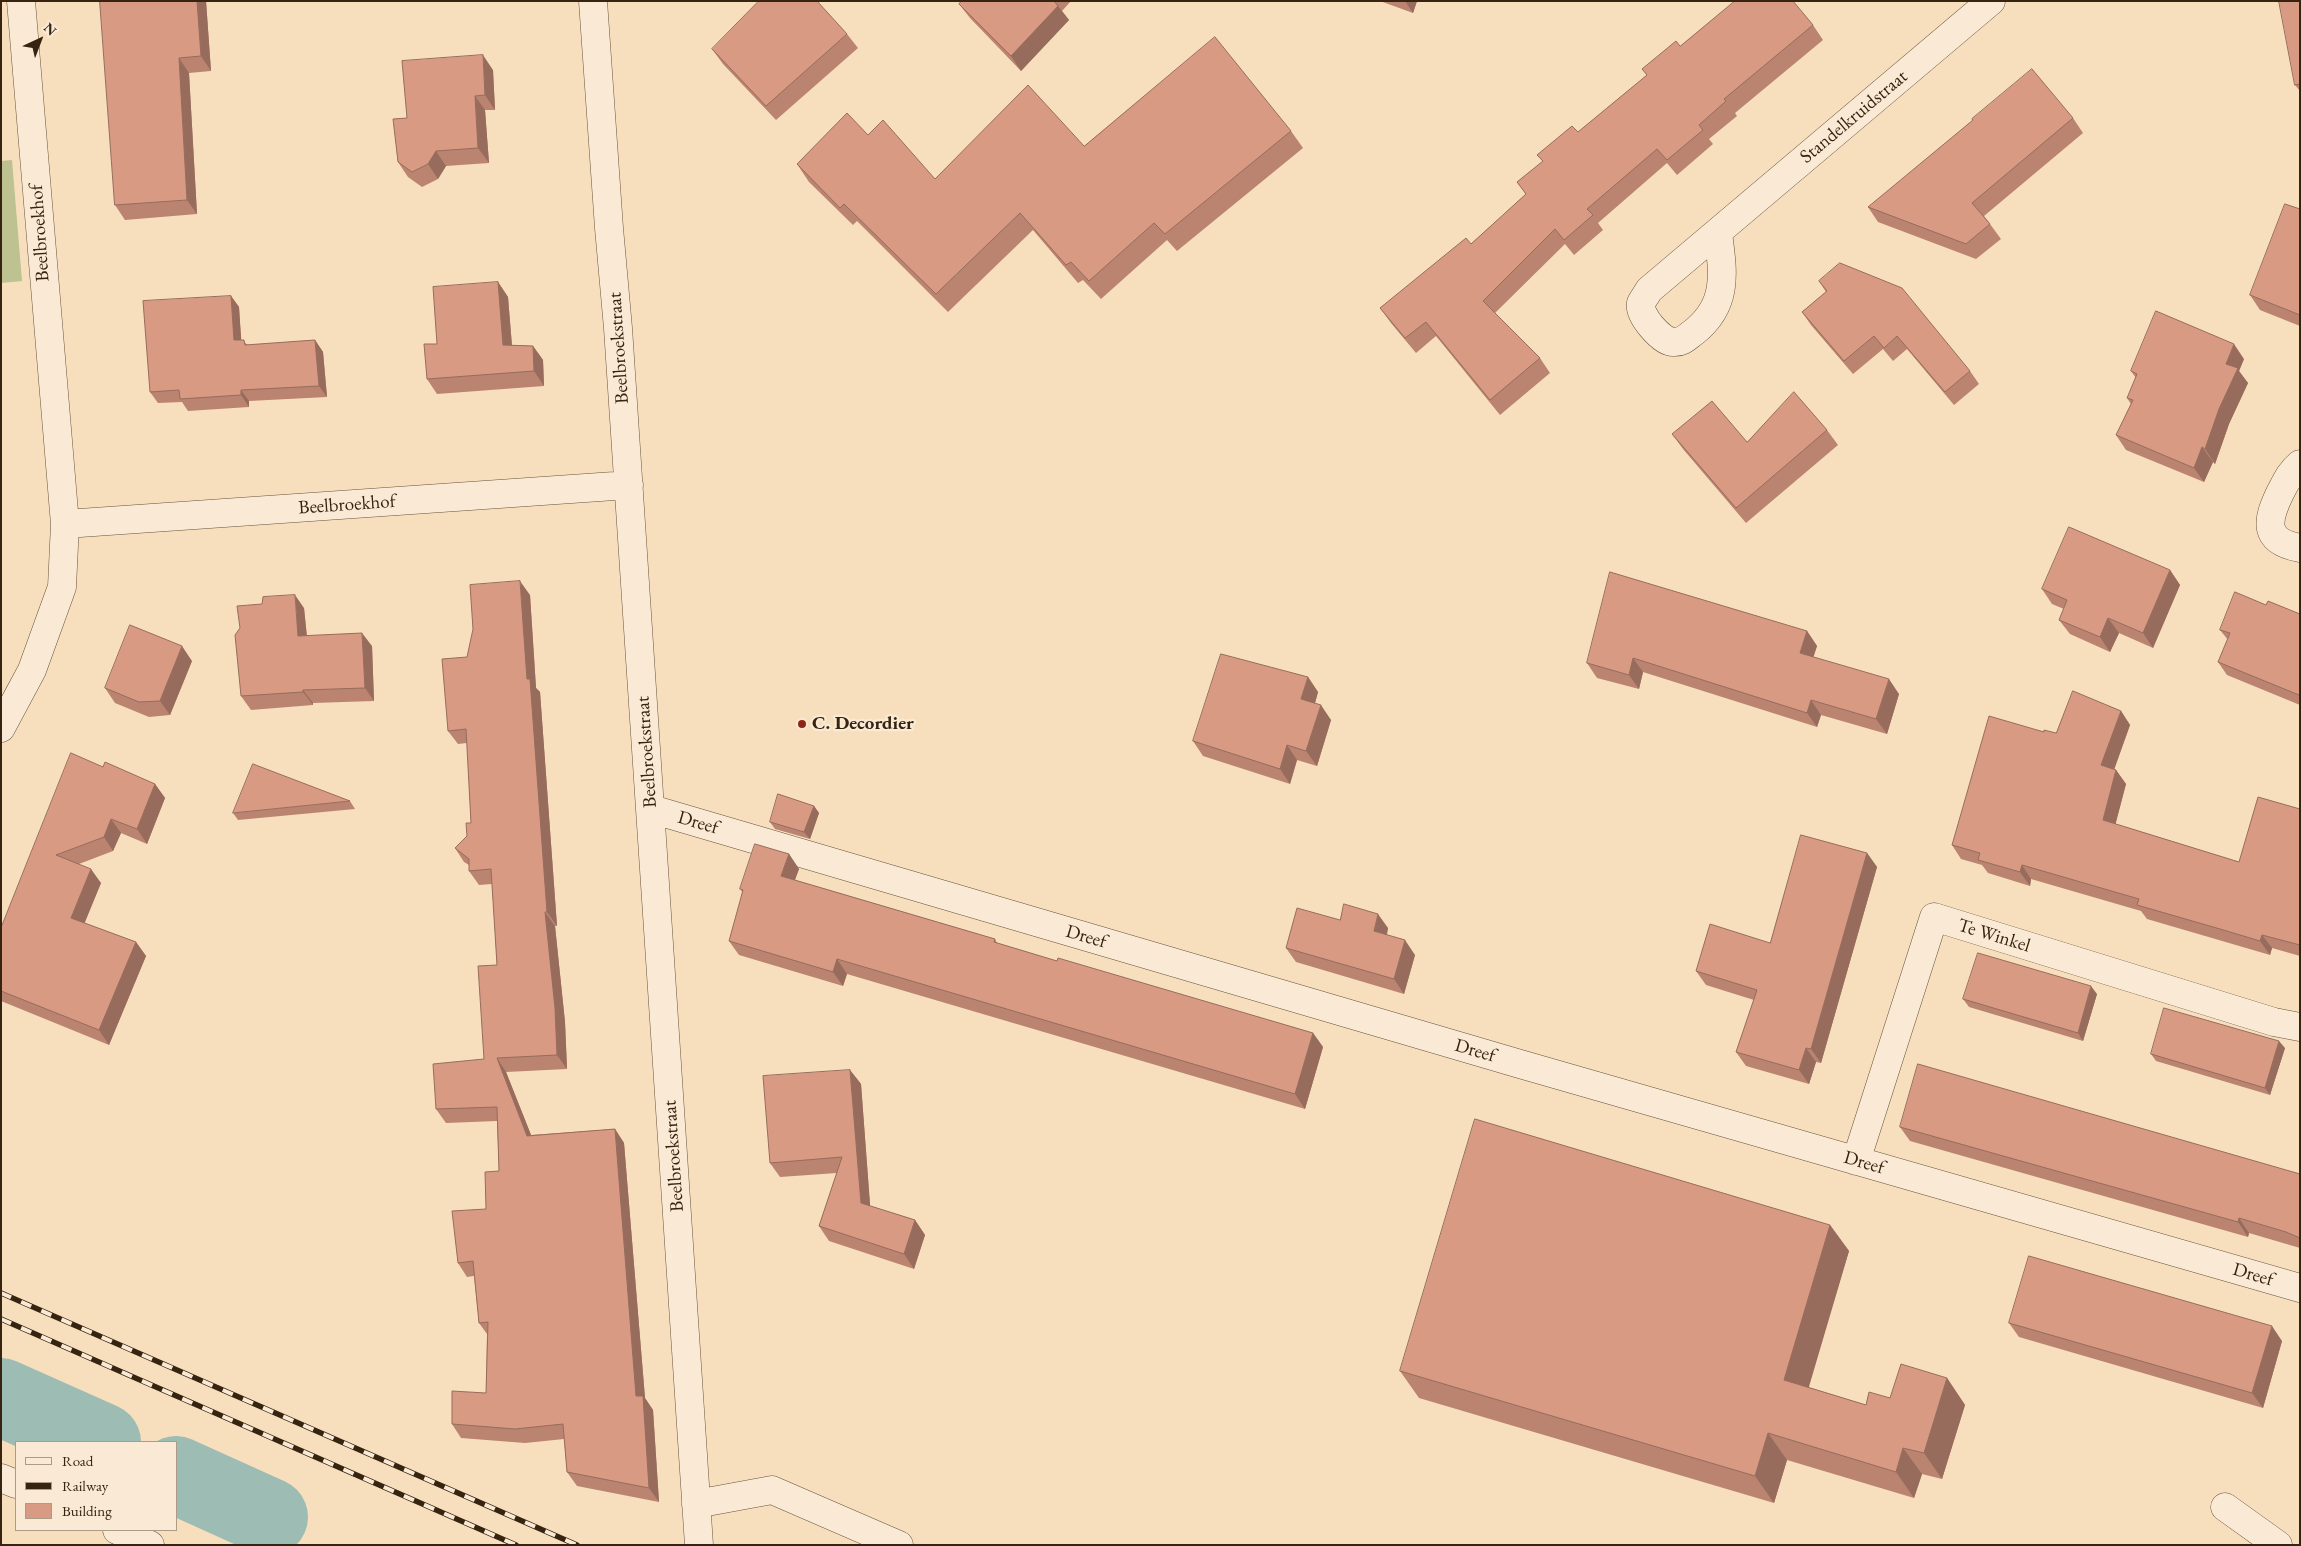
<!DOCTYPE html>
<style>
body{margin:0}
#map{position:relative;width:2301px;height:1546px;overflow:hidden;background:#f7dfbe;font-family:"EB Garamond",serif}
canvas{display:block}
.frame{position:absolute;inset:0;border:2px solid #362410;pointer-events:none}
.legend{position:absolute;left:15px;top:1441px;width:162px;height:90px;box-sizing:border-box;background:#faead5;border:1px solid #ac9b86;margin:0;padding:6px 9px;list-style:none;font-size:15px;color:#362410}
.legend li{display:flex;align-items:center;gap:10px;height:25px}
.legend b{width:25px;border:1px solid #ac9b86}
.north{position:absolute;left:15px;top:15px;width:50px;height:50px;-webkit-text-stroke:4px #faead5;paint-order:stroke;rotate:43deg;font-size:14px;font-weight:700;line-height:20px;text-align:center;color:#362410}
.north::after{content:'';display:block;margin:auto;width:18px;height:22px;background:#362410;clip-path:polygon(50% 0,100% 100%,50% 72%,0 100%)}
</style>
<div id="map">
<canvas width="2301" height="1546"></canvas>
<div class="frame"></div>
<ul class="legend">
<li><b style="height:6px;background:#faead5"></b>Road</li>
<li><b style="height:6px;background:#362410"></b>Railway</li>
<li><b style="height:14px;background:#d89a83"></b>Building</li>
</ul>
<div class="north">N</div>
</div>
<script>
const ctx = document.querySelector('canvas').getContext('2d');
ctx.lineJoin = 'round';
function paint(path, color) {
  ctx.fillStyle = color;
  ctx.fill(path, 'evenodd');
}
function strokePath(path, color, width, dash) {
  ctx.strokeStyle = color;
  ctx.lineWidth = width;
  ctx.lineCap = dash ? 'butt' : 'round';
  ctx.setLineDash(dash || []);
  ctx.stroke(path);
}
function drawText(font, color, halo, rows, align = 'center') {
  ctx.font = font + ' "EB Garamond",serif';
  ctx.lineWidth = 4.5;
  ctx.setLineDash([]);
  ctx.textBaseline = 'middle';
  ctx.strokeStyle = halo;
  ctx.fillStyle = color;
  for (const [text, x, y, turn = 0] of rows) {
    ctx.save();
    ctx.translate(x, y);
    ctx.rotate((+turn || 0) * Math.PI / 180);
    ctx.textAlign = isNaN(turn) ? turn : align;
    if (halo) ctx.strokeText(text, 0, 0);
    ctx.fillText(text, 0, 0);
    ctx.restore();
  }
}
paint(new Path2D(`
 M12,160l10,121 -21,2v-122z`), '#bec190');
strokePath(new Path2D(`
 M1,1397l101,45
 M176,1475l93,42`), '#9dbcb3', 78);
const minor = new Path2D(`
 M21,1l44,523
 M593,1l16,227 9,100 81,1217
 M1718,233c5,39 11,71 -24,99 -7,5 -12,11 -21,10 -11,0 -35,-27 -32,-39 2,-4 6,-9 8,-13l342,-289
 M2300,464c-10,8 -14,18 -20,29 -13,27 -18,48 20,55
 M1,728l31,-58 30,-83 3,-63 564,-39
 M651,809l869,255 780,224
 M1856,1161l78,-244 340,105 26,5
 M1,1478l15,6
 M696,1504l76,-14 127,55
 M2225,1507l53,38
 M117,1530l33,15`);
strokePath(minor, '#66533c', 29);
strokePath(minor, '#faead5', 28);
const rail = new Path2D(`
 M1,1293l576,252
 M1,1319l515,226`);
strokePath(rail, '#362410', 5.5);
strokePath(rail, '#faead5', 4, [11]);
paint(new Path2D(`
 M100,1h106l5,70 -22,2 8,141 -72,6 -10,-15z
 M962,1h109l-9,10 7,9 -48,51 -51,-53 -11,-14z
 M1380,1h37l-4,12z
 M2300,1v90l-5,-6z
 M1813,25l10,15 -88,73 2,3 -28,23 4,5 -36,31 -10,-12 -69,60 5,7 -29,25 -9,-11 -70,69 45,45 10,15 -50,42 -64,-79 -20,17 -25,-30 -11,-15 91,-64 55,-50 -9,-12 26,-20 -6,-7 41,-23 68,-56 34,-30z
 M847,34l11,14 -82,72 -53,-56 -11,-15z
 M493,70l2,40h-10l4,53 -43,3 -8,13 -16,8 -14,-10 -10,-15z
 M2073,118l10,15 -99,83 6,8 11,15 -25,20 -98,-37 -10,-15z
 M1291,131l12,17 -126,103 -10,-11 -66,59 -18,-19 -5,3 -45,-53 -85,82 -91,-91 -4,4 -44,-43 -12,-18 71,-29 67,44 149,-33z
 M2300,209v117l-40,-16 -10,-15z
 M1819,281l151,90 9,13 -25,21 -47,-56 -14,12 -10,-12 -30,25 -42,-49 -9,-13 24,-20z
 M498,282l10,15 4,48 21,1 10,14 1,26 -107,8 -10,-15 10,-35z
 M231,296l8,11 2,33 7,5 67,-5 8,12 4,45 -78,4v6l-61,4 -6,-9 -24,1 -8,-11z
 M2244,359l-5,12 9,12 -19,41 -14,40 -2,-2 -9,20 -78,-32 -10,-15 15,-31 -4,-6 9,-20 -5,-7z
 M1827,430l11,15 -92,78 -63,-74 -11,-15 75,8z
 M2170,570l10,15 -27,63 -34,-15 -9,19 -40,-18 -11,-14 5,-11 -12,-5 -10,-15z
 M530,595l6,93 4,4 17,234h-2l10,96 2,47 -61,3 25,63 84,-6 9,14 21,255 8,12 6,92 -82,-16 -10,-14 -3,-33 -39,4 -64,-5 -9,-14 34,-31 1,-59 -8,-11 -5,-47 -7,1 -9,-14 28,-54 13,-38 -2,-50 -51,2 -10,-14 48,-50 13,-94 -5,-81 -13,1 -10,-14v-6l-5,-3 -9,-14 12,-12 4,-13 -4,-80 -9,1 -10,-13 19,-74z
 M2266,605l34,9v91l-73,-30 -9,-13 10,-22 -8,-10z
 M304,608l3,28 65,10 2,55 -61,2v2l-62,5 -10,-14z
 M1807,631l10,15 -4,11 86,37 -12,40 -66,-19 -4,12 -174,-55 -4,17 -42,-11 -10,-15z
 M192,661l-22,54 -21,2 -34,-14 -10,-15z
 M1308,677l10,15 -3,11 16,17 -14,46 -20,-6 -7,24 -87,-28 -10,-15z
 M2121,711l9,14 -16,45h2l10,14 -11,40 124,38 61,-53v147l-28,-8 -2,7 -123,-36 -6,-8 -110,-32 -1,7 -42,-13 -6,-8 -21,-6 -9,-14 92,-113 12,1z
 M103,767l52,17 10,14 -18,46 -26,-11 -8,18 -34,13 22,19 -17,40 52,19 10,14 -37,89 -108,-44v-73z
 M350,801l5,8 -117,11 -5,-7z
 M814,806l5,7 -9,26 -35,-10 -5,-7z
 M1867,853l10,14 -56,196 -5,-1 -7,22 -63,-18 -10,-14 18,-52 -48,-15 -10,-14 74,-28z
 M789,854l10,15 -4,11 200,59 2,4 60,18 256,72 10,14 -18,62 -458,-135 -4,12 -104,-31 -10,-14 14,-48 -3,-4z
 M1340,920l48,8 -1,7 28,20 -11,39 -108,-32 -10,-14z
 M2097,994l-14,47 -114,-34 -6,-8z
 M2285,1048l-15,47 -114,-34 -5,-7z
 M850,1070l11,14 9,122 45,14 10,15 -11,34 -85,-28 -10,-15 18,-53 -57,4 -10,-14z
 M1900,1127l400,47v74l-51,-15 -1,4 -338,-96z
 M1830,1225l19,26 -41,136 58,18 24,-7 57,-20 18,27 -23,74 -20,-5 -8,24 -127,-38 -13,43 -355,-105 -19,-27z
 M2009,1323l273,18 -19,67 -244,-71z`), '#ba8471');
paint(new Path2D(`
 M197,1h9l5,70 -10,-15z
 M1405,1h12l-4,12z
 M1058,6l11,14 -48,51 -10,-15z
 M483,55l10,15 2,40 -10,-15z
 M179,58l10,15 8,141 -10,-14z
 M475,96l10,14 4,53 -11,-15z
 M436,151l10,15 -8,13 -10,-15z
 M498,282l10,15 5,63 -10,-15z
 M231,296l8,11 3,44 -8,-11z
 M315,340l8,12 4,45 -8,-11z
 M2234,344l10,15 -5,12 9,12 -19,41 -14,40 -10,-15 21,-85z
 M533,346l10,14 1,26 -10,-15z
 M241,390l8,11v6l-8,-12z
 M2202,447l11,15 -9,20 -10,-14z
 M2170,570l10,15 -27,63 -10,-15z
 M520,581l10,14 6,93 4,4 17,234 -10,-14 -20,-233z
 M295,595l9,13 4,41 -10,-13z
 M2108,618l11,15 -9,19 -10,-15z
 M1807,631l10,15 -7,22 -10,-15z
 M362,633l10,13 2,55 -9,-13z
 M182,646l10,15 -22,54 -10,-14z
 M1633,658l10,14 -4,17 -10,-14z
 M1308,677l10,15 -6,22 -11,-15z
 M1889,679l10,15 -12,40 -11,-15z
 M303,690l10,13v2l-10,-13z
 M1811,700l10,15 -4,12 -10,-14z
 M1321,705l10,15 -14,46 -11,-15z
 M2121,711l9,14 -19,53 -10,-13z
 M1287,745l10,15 -7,24 -10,-15z
 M2116,770l10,14 -13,50 -10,-14z
 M155,784l10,14 -18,46 -10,-15z
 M814,806l5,7 -9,26 -6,-7z
 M111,819l10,14 -8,18 -9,-14z
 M1867,853l10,14 -56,196 -10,-14z
 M789,854l10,15 -8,21 -10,-14z
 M2022,865l9,14 -1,7 -10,-14z
 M91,869l10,14 -20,49 -10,-14z
 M545,912l10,14 10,96 2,47 -10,-14z
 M1378,914l10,14 -4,18 -10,-15z
 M2262,935l10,13 -2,7 -10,-14z
 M1405,940l10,15 -11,39 -10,-15z
 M136,942l10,14 -37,89 -10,-15z
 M837,959l10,15 -4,12 -10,-14z
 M2091,986l6,8 -14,47 -5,-8z
 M1313,1033l10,14 -18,62 -10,-15z
 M2279,1041l6,7 -15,47 -5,-7z
 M1806,1048l10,14 -7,22 -10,-14z
 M497,1058l9,14 31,78 -10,-14z
 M850,1070l11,14 10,133 -10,-14z
 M615,1129l9,14 21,255 8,12 6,92 -10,-14 -13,-92z
 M2239,1218l10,15 -1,4 -10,-15z
 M915,1220l10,15 -11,34 -10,-15z
 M1830,1225l19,26 -46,156 -19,-27z
 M2272,1326l10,15 -19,67 -11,-15z
 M1947,1378l18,27 -23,74 -18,-26z
 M1768,1433l19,27 -13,43 -19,-27z
 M1903,1448l19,26 -8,24 -18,-26z`), '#976c5c');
const building = new Path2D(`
 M100,1h97l4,55 -22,2 8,142 -72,5z
 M759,1h58l30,33 -81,72 -54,-57z
 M962,1h92l4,5 -47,50 -52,-52z
 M1735,1h58l20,24 -89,74 2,2 -27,24 4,5 -36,30 -10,-11 -70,60 6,6 -29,25 -9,-11 -72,72 57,57 -50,42 -64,-78 -21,16 -25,-30 86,-70 5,6 55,-50 -9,-12 26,-21 -6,-6 35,-29 6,6 69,-57 -5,-6 34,-28 4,5z
 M2279,1h21v83l-5,1z
 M1215,37l76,94 -126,103 -11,-11 -65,58 -18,-19 -5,3 -46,-52 -84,81 -92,-90 -4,4 -43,-44 50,-51 21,22 15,-15 52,59 93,-94 56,61z
 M483,55l2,40 -10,1 3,52 -42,3 -8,13 -16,8 -14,-10 -5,-43 14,-1 -5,-57z
 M2032,69l41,49 -101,85 18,21 -24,20 -98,-37 105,-87 -1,-1z
 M2285,204l15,5v106l-50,-20z
 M1840,263l62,25 68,83 -25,21 -48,-56 -13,12 -10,-12 -30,25 -42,-49 25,-21 -8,-10z
 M498,282l5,63 30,1 1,25 -107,8 -3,-35h13l-4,-57z
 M231,296l3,44h10l1,5 70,-5 4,46 -78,4v5l-61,4 -1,-9 -29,2 -7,-91z
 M2156,311l78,33 -8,20 12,4 -19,41 -14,40 -3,-2 -8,21 -78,-33 17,-35 -6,-2 10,-24 -6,-3z
 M1794,392l33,38 -91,78 -64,-74 40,-33 35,41z
 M2069,527l101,43 -27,63 -35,-15 -8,19 -41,-17 8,-20 -25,-11z
 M1610,572l197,59 -7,22 89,26 -13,40 -65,-19 -4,13 -174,-55 -4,17 -42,-12z
 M520,581l7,98h3l17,233h-2l10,96 2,47 -60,3 30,78 88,-7 21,267h7l6,92 -82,-16 -4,-48 -48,5 -63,-5v-33l34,2 2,-71 -9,1 -6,-62 -15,2 -6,-52 34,-2 -1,-37 14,-1 -2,-64 -61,2 -3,-45 51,-5 -6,-93 19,-1 -6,-96 -22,2v-12l-14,-11 12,-12 -1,-13h5l-5,-94 -18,2 -6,-72 25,-2 6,-28 -3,-44z
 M2235,592l31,13 2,-4 32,13v80l-1,1 -81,-33 12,-29 -10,-3z
 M295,595l3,41 64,-3 3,55 -62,2v2l-62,4 -6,-61 5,-7 -3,-22 25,-2 1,-7z
 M130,625l52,21 -22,55 -21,1 -34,-14z
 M1221,654l87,23 -7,22 20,6 -15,46 -19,-6 -7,24 -87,-28z
 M2073,691l48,20 -20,54 15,5 -13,50 136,42 19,-65 42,12v136l-38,-10 -2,6 -40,-12 -83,-24 2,-6 -117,-34 -2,7 -42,-12 2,-7 -28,-8 37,-129 55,16v-2l12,3z
 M71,753l32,14 2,-5 50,22 -18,45 -26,-10 -7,18 -48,18 35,14 -20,49 65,24 -37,88 -98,-39v-63z
 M253,764l97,37 -117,12z
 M778,794l36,12 -10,26 -34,-10z
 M1801,835l66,18 -56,196 -5,-1 -7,22 -63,-18 21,-62 -61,-19 14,-47 60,19z
 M755,844l34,10 -8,22 214,63 -1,3 63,19 1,-3 255,75 -18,61 -458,-135 -4,13 -104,-31 14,-51 -3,-1z
 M1344,904l34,10 -4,17 31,9 -11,39 -108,-31 11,-40 43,12z
 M1978,953l113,33 -13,47 -115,-34z
 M2164,1008l115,33 -14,47 -114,-34z
 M1918,1064l382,110v64l-14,-6 -47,-14 -1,4 -338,-95z
 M850,1070l11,133 54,17 -11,34 -85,-28 23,-69 -72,6 -7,-87z
 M1475,1119l355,106 -46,155 82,25 3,-13 21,6 11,-34 46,14 -23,75 -21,-5 -7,24 -128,-39 -13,43 -355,-105z
 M2029,1256l243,70 -20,67 -243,-70z`);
paint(building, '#d89a83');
strokePath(building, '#976c5c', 1);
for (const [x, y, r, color] of [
 [802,724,5,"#8f2418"]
]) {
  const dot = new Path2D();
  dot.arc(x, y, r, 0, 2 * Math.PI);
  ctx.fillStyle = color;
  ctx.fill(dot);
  strokePath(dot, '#faead5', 2);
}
drawText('19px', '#362410', '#faead5', [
 ["Standelkruidstraat",1854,117,-40],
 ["Beelbroekhof",40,233,-94],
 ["Beelbroekstraat",619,348,-94],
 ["Beelbroekhof",347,505,-4],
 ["Beelbroekstraat",647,752,-94],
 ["Dreef",698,823,16],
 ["Te Winkel",1994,936,17],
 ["Dreef",1086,937,16],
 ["Dreef",1475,1051,16],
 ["Beelbroekstraat",674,1156,-94],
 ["Dreef",1864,1163,16],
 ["Dreef",2253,1275,16]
]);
drawText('bold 19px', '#362410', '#faead5', [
 ["C. Decordier",812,724]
], 'left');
</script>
